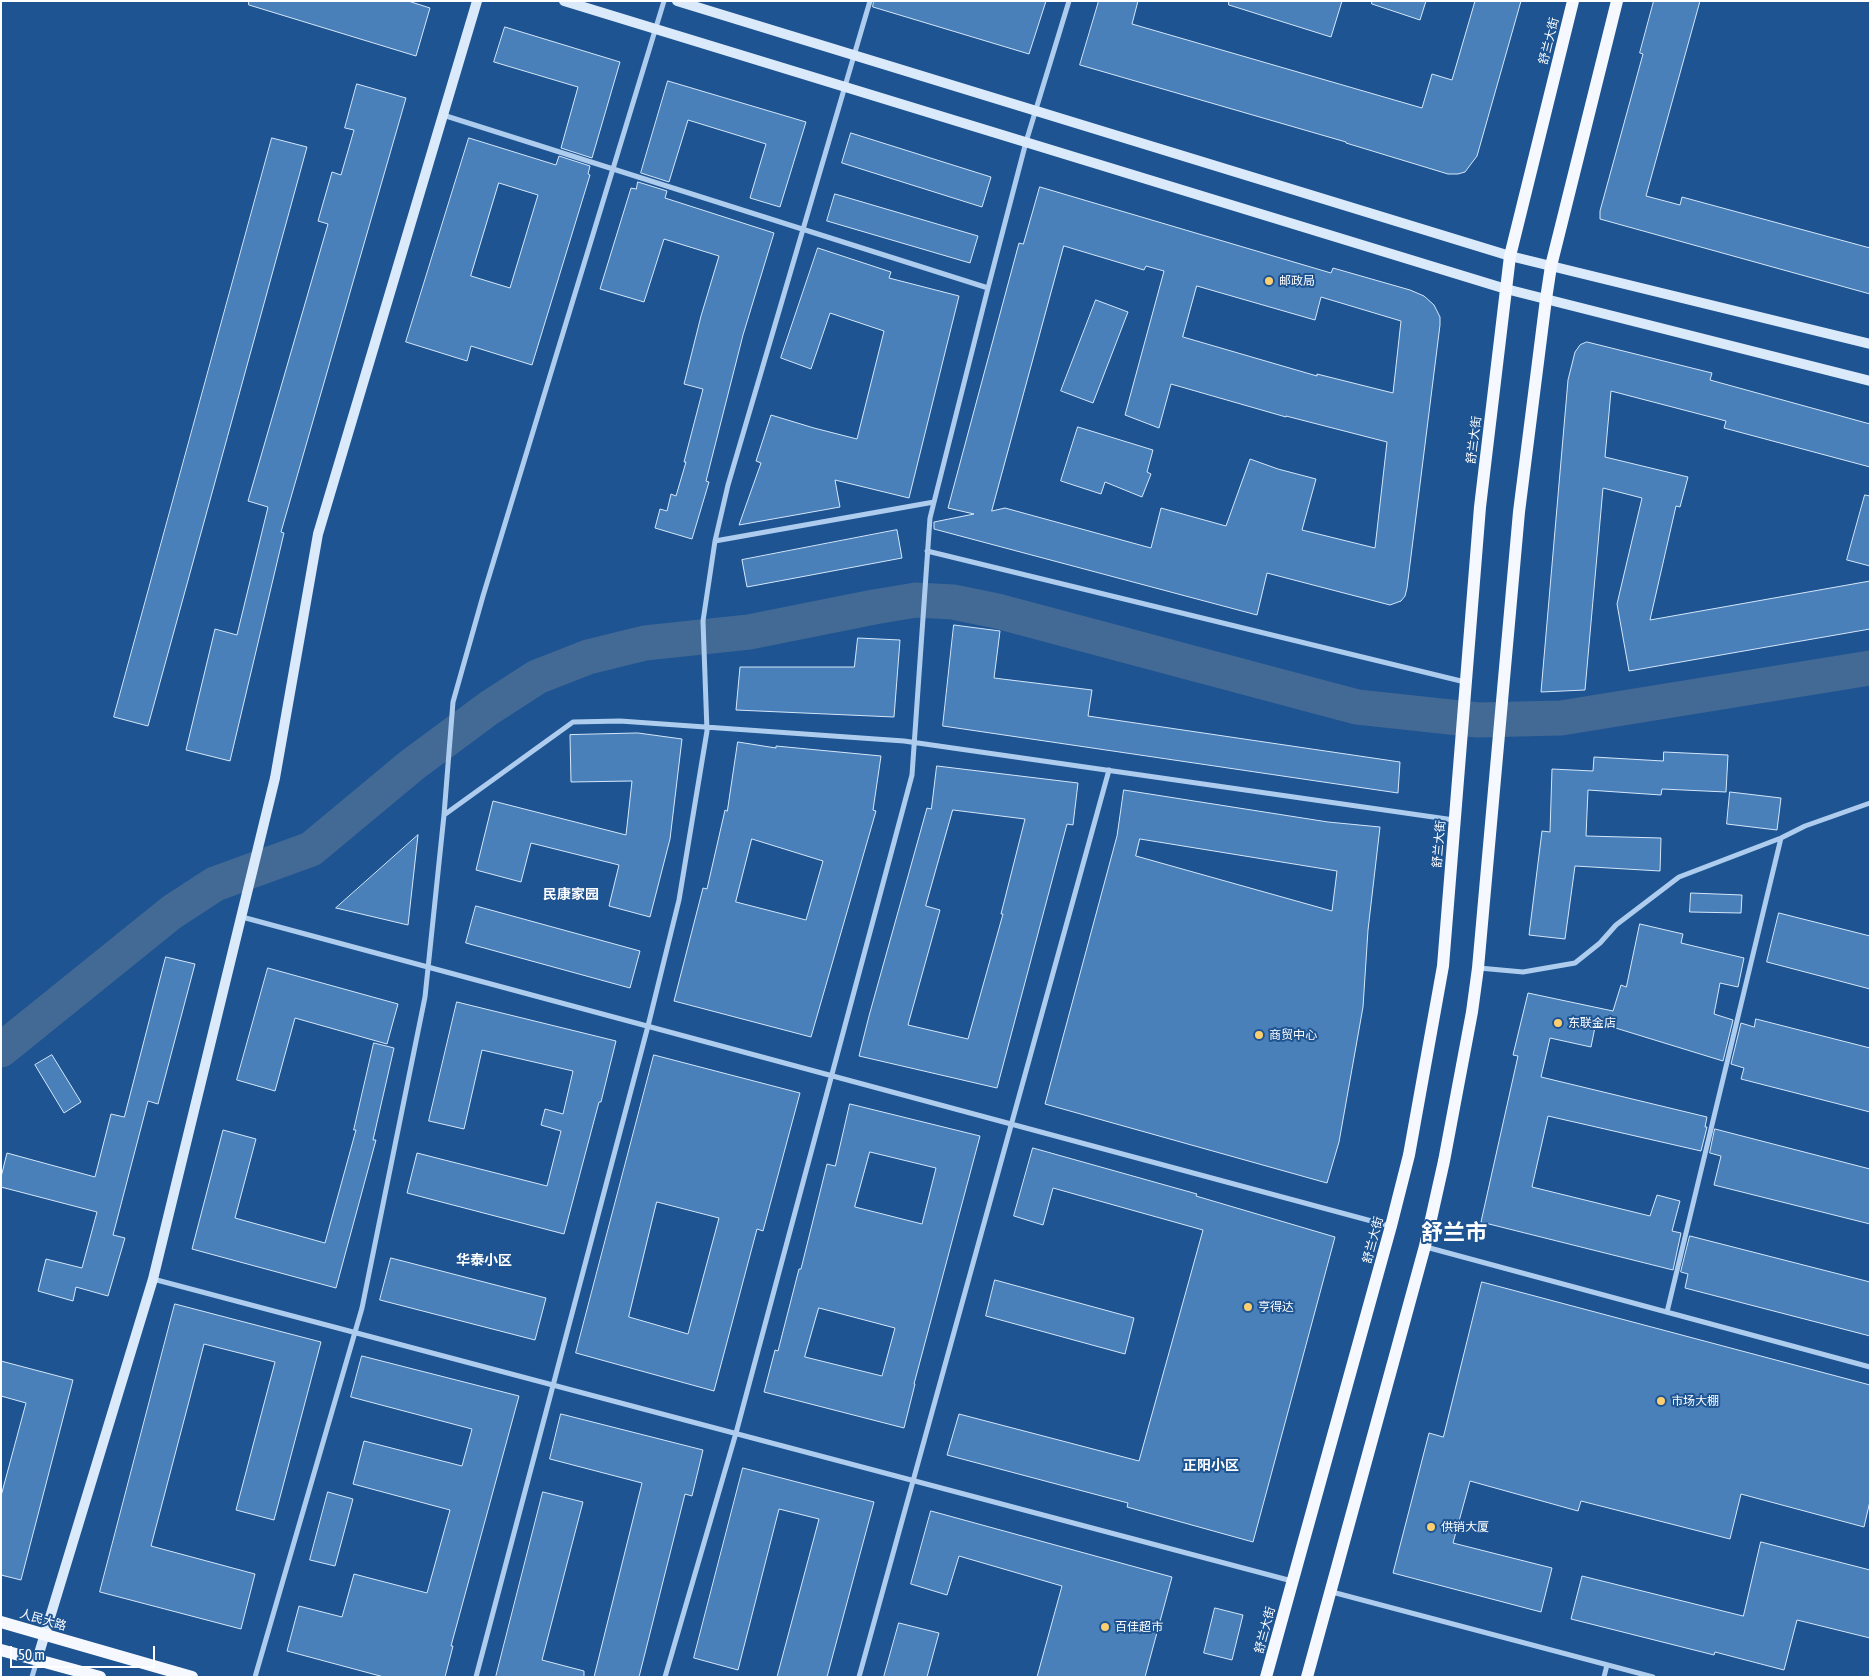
<!DOCTYPE html>
<meta charset="utf-8">
<style>
body{margin:0}
#map{position:relative;width:1871px;height:1678px;overflow:hidden;background:#1e5492;font-family:"Asap Condensed",sans-serif}
canvas{display:block}
.frame{position:absolute;inset:0;border:2px solid #fff;pointer-events:none}
.scale{position:absolute;left:10px;top:1646px;width:145px;height:22px;box-sizing:border-box;border:2px solid #fff;border-top:0;padding-left:6px;font-size:15px;line-height:18px;white-space:nowrap;color:#fff;-webkit-text-stroke:4px #1e5492;paint-order:stroke}
</style>
<div id="map">
<canvas width="1871" height="1678"></canvas>
<div class="frame"></div>
<div class="scale">50 m</div>
</div>
<script>
const ctx = document.querySelector('canvas').getContext('2d');
ctx.lineJoin = 'round';
function strokePath(path, color, width, dash) {
  ctx.strokeStyle = color;
  ctx.lineWidth = width;
  ctx.lineCap = dash ? 'butt' : 'round';
  ctx.setLineDash(dash || []);
  ctx.stroke(path);
}
function paint(path, color) {
  ctx.fillStyle = color;
  ctx.fill(path, 'evenodd');
}
function drawText(font, color, halo, rows, align = 'center') {
  ctx.font = font + ' "Asap Condensed","Noto Sans SC",sans-serif';
  ctx.lineWidth = 4;
  ctx.setLineDash([]);
  ctx.textBaseline = 'middle';
  ctx.strokeStyle = halo;
  ctx.fillStyle = color;
  for (const [text, x, y, turn = 0] of rows) {
    ctx.save();
    ctx.translate(x, y);
    ctx.rotate((+turn || 0) * Math.PI / 180);
    ctx.textAlign = isNaN(turn) ? turn : align;
    if (halo) ctx.strokeText(text, 0, 0);
    ctx.fillText(text, 0, 0);
    ctx.restore();
  }
}
strokePath(new Path2D(`
 M1,1050l171,-138 43,-28 96,-35 101,-84 77,-57 48,-31 51,-20 57,-14 104,-11 125,-25 42,-7 37,2 44,9 360,96 121,13 83,-2 309,-50`), '#436995', 35);
const building = new Path2D(`
 M249,1h159l22,7 -14,48 -167,-51z
 M874,1h172l-17,53 -156,-47z
 M1099,1h39l-6,23 290,84 10,-34 20,6 23,-79h46l-44,155 -12,16 -7,2h-10l-102,-31v-1l-266,-77z
 M1229,1h113l-11,36 -102,-32z
 M1372,1h54l-6,19 -48,-16z
 M1654,1h46l-54,195 34,9 2,-8 188,51v46l-270,-75v-8l43,-157 -3,-1z
 M505,27l115,35 -28,96 -31,-10 17,-61 -84,-25z
 M668,81l138,41 -26,85 -30,-9 16,-54 -78,-24 -19,62 -28,-9z
 M357,84l49,14 -125,434 3,1 -54,228 -44,-11 29,-121 22,6 31,-128 -20,-6 80,-277 -10,-3 14,-49 9,3 13,-45 -9,-2z
 M851,133l140,44 -9,30 -140,-44z
 M272,138l35,9 -159,579 -34,-9z
 M469,138l87,27 3,-9 31,10 -2,8 2,1 -58,190 -61,-19 -4,15 -61,-19zM499,183l39,12 -28,93 -39,-12z
 M638,182l29,9 -2,7 109,35 -31,102 -37,146 3,1 -17,57 -37,-11 5,-19 7,2 4,-17 5,2 10,-34h-2l19,-73 -19,-5 17,-68 18,-60 -55,-17 -20,63 -44,-13 31,-101 5,1z
 M1040,187l291,86 2,-5 77,22 14,6 10,9 6,12v8l-33,263 -2,8 -4,5 -11,4 -123,-32 -10,42 -323,-86v-7l40,-8 -26,-6 71,-265 4,1zM1064,246l80,24 2,-4 18,5 -39,144 34,13 12,-44 115,33v-1l101,26 -12,106 -73,-18 14,-51 -38,-10 -28,-10 -24,67 -65,-18 -10,40 -146,-40 -13,3zM1197,286l118,34 6,-23 80,24 -8,72 -76,-19v2l-134,-39z
 M835,194l143,42 -8,27 -143,-42z
 M818,248l73,24 -2,6 70,18 -50,202 -74,-18 5,27 -101,18 22,-62 -5,-2 15,-46 43,13 43,11 27,-108 -54,-18 -19,56 -30,-11z
 M1096,300l32,12 -35,91 -32,-12z
 M1587,342l125,31 -2,7 160,44v43l-146,-39 2,-7 -115,-30 -6,66 83,20 -8,30 -4,-1 -26,114 220,-39v48l-241,42 -12,-67 25,-106 -39,-10 -18,202 -44,2 27,-312 7,-28 5,-7z
 M1078,427l75,23 -6,22 4,2 -9,23 -37,-15 -4,12 -40,-13z
 M1865,495l5,1v70l-23,-6z
 M897,530l5,28 -155,29 -5,-27z
 M954,625l46,6 -6,47 98,12 -4,26 312,46 -2,31 -455,-67z
 M858,638l42,2 -6,77 -158,-7 4,-43h114z
 M638,733l44,6 -12,100 -20,78 -41,-11 10,-41 -88,-22 -10,39 -45,-12 17,-69 133,34 6,-54 -61,1 -1,-47z
 M738,742l38,6v-2l105,10 -8,54 3,1 -65,226 -137,-36 29,-113 4,1 18,-79 2,1zM752,839l71,22 -17,59 -70,-18z
 M1664,752l64,3 -2,37 -64,-3 -1,6 -73,-5 -2,46 75,2 -1,33 -85,-5 -10,73 -36,-4 13,-104 8,1 2,-63 41,2 1,-14 69,4z
 M937,766l141,17 -5,42 -6,-1 -70,264 -138,-32 10,-40 58,-208 4,1zM953,810l72,9 -24,95h2l-35,125 -60,-14 32,-115 -14,-4z
 M1124,790l204,32 52,5 -12,103 -5,77 -24,135 -12,41 -282,-79 72,-268zM1140,839l197,32 -5,40 -196,-55z
 M1730,792l51,6 -4,32 -50,-6z
 M418,835l-10,90 -72,-17z
 M1691,893l51,2 -1,18 -51,-1z
 M476,906l164,45 -10,37 -164,-45z
 M1779,913l91,23v53l-103,-27z
 M1640,924l43,10 -2,9 63,15 -6,29 -18,-4 -6,31 19,6 -10,41 -127,-39 -5,25 -41,-9 -9,39 166,40 -2,10h2l-6,24 -153,-35 -16,71 118,29 7,-21 23,6 -8,30 9,2 -8,37 -192,-48 37,-166 -5,-1 15,-62 85,18 8,-26 5,2z
 M166,957l29,7 -37,140 -10,-3 -35,134 12,3 -17,58 -32,-9 -3,14 -35,-10 8,-32 36,9 15,-56 -96,-25v-10l6,-24 88,24 16,-63 13,3z
 M268,968l130,36 -11,40 -92,-26 -20,73 -38,-11z
 M457,1002l159,39 -15,61h-2l-35,132 -157,-41 10,-40 130,33 14,-55 -20,-6 4,-16 18,5 10,-43 -91,-21 -18,79 -35,-8z
 M1756,1019l114,29v64l-129,-33 3,-11 -13,-4 10,-41 13,4z
 M374,1043l20,5 -21,92h3l-40,148 -144,-39 31,-119 33,9 -21,79 90,25 31,-113h-2z
 M52,1055l29,47 -17,11 -29,-48z
 M654,1055l146,38 -37,138 -6,-2 -43,162 -138,-38zM657,1202l62,16 -31,116 -59,-17z
 M850,1104l130,32 -66,248h1l-11,44 -140,-36 11,-42 3,1 21,-82h2l26,-105 8,2zM870,1152l66,16 -14,56 -67,-17zM819,1308l76,20 -13,48 -77,-19z
 M1715,1129l155,40v55l-156,-39 7,-29 -11,-3z
 M1033,1148l164,46 -1,2 139,41 -82,305 -126,-35 1,-4 -181,-48 12,-41 180,47 64,-231 -150,-42 -10,37 -29,-9z
 M1690,1236l180,46v54l-185,-48 3,-14 -7,-2z
 M391,1258l155,40 -11,42 -155,-40z
 M995,1280l139,38 -9,36 -139,-38z
 M1482,1282l388,103v116l-6,26 -123,-33 -11,45 -149,-38 -3,10 -108,-30 -17,62 99,25 -11,44 -148,-39 36,-140 14,4z
 M175,1304l146,38 -47,178 -38,-10 39,-148 -71,-18 -53,202 104,28 -14,55 -141,-37z
 M362,1356l157,40 -68,250h2l-8,31h-61l-97,-26 12,-45 43,11 12,-43 73,19 23,-83 -97,-26 11,-43 98,25 10,-37 -121,-32z
 M1,1361l72,19 -52,200 -20,-5v-79l25,-93 -25,-7z
 M561,1414l142,36 -11,46 -7,-2 -46,183h-45l48,-194 -92,-24z
 M743,1468l131,34 -47,175h-50l42,-158 -40,-10 -41,161 -44,-12z
 M328,1492l25,7 -18,67 -25,-6z
 M543,1492l40,10 -41,158 42,11v6h-88z
 M931,1511l241,66 -27,100h-108l25,-91 -103,-30 -12,39 -36,-11z
 M1761,1542l109,28v68l-73,-18 -13,50 -69,-18 -1,3 -143,-36 11,-43 161,40z
 M1215,1608l28,7 -11,45 -28,-7z
 M899,1623l40,10 -12,44h-43z`);
paint(building, '#4a80ba');
strokePath(building, '#d4e7fa', 1);
strokePath(new Path2D(`
 M443,115l545,173
 M715,541l219,-39
 M927,551l538,131
 M444,815l129,-93 47,-1 284,20 550,79
 M242,917l1148,309
 M1479,968l44,4 52,-9 25,-20 16,-18 63,-48 102,-39 24,-12 65,-23
 M1426,1247l444,120
 M153,1279l1139,302
 M1667,1312l114,-474
 M1332,1592l321,85
 M32,1677l5,-17
 M255,1677l107,-369 63,-311 19,-182 9,-113 30,-106 181,-595
 M476,1677l172,-651 31,-126 28,-169 -4,-110 12,-80 13,-56 142,-484
 M665,1677l71,-244 176,-658 18,-257 58,-230 38,-146 43,-141
 M859,1677l250,-907
 M1604,1677l3,-12`), '#aecdee', 5);
strokePath(new Path2D(`
 M564,1l942,288 364,92
 M677,1l833,255 360,88
 M37,1660l116,-381 122,-501 43,-244 159,-533`), '#dbeafa', 10);
strokePath(new Path2D(`
 M1,1622l191,55
 M1,1650l99,27
 M1266,1677l125,-451 18,-71 34,-189 37,-459 30,-251 63,-255
 M1307,1677l118,-431 19,-85 28,-149 6,-44 41,-456 27,-213 5,-33 66,-265`), '#f5f9ff', 12);
for (const [x, y, r, color] of [
 [1269,281,5,"#fdcf6e"],
 [1558,1023,5,"#fdcf6e"],
 [1259,1035,5,"#fdcf6e"],
 [1248,1307,5,"#fdcf6e"],
 [1661,1401,5,"#fdcf6e"],
 [1431,1527,5,"#fdcf6e"],
 [1105,1627,5,"#fdcf6e"]
]) {
  const dot = new Path2D();
  dot.arc(x, y, r, 0, 2 * Math.PI);
  ctx.fillStyle = color;
  ctx.fill(dot);
  strokePath(dot, '#1e5492', 2);
}
drawText('12px', '#fff', '#1e5492', [
 ["舒兰大街",1549,41,-76],
 ["舒兰大街",1474,440,-83],
 ["舒兰大街",1439,844,-85],
 ["舒兰大街",1373,1240,-75],
 ["人民大路",43,1620,16],
 ["舒兰大街",1265,1630,-75]
]);
drawText('12px', '#fff', '#1e5492', [
 ["邮政局",1279,281],
 ["东联金店",1568,1023],
 ["商贸中心",1269,1035],
 ["亨得达",1258,1307],
 ["市场大棚",1671,1401],
 ["供销大厦",1441,1527],
 ["百佳超市",1115,1627]
], 'left');
drawText('bold 14px', '#fff', '#1e5492', [
 ["民康家园",571,895],
 ["华泰小区",484,1261],
 ["正阳小区",1211,1466]
]);
drawText('bold 22px', '#fff', '#1e5492', [
 ["舒兰市",1454,1233]
]);
</script>
